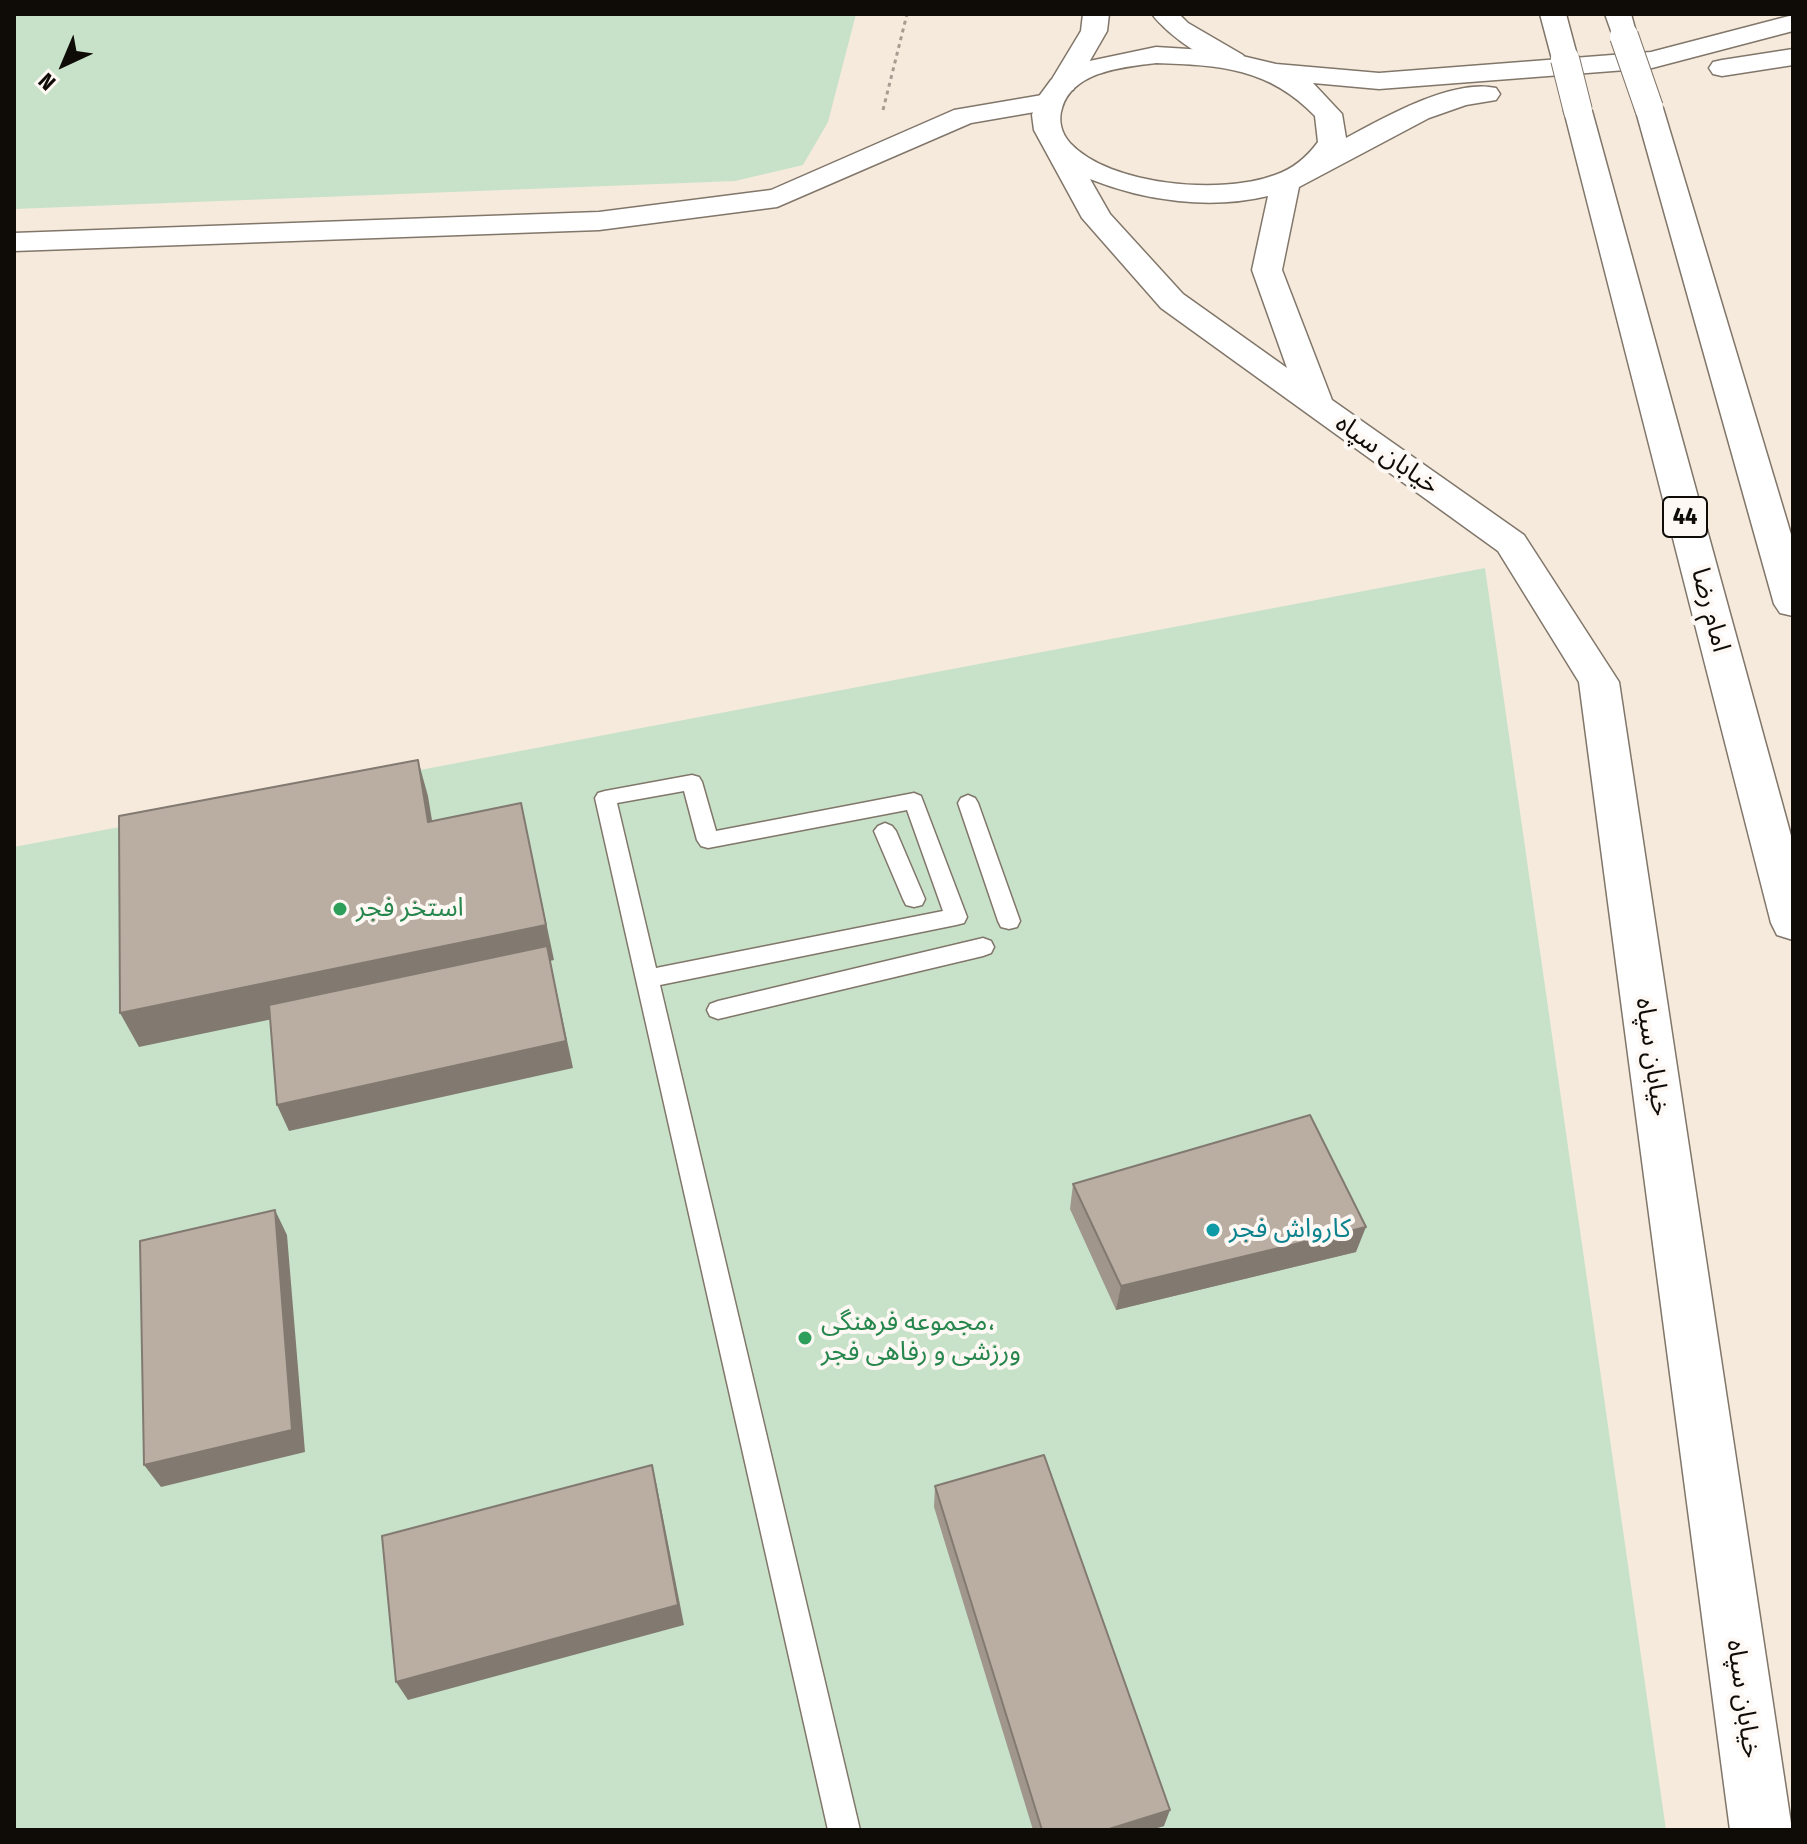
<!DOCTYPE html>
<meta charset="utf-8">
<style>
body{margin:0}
#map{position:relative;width:1807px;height:1844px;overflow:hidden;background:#f6eadc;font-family:"Fira Sans Condensed",sans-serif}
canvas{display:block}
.frame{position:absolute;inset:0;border:16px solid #0f0b07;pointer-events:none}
.north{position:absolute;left:24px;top:24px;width:80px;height:80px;-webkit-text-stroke:6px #fdf8f3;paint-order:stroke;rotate:224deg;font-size:22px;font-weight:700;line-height:32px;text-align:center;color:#0f0b07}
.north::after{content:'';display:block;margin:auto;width:28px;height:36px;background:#0f0b07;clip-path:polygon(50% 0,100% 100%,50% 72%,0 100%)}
</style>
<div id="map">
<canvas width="1807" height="1844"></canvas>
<div class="frame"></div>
<div class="north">N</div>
</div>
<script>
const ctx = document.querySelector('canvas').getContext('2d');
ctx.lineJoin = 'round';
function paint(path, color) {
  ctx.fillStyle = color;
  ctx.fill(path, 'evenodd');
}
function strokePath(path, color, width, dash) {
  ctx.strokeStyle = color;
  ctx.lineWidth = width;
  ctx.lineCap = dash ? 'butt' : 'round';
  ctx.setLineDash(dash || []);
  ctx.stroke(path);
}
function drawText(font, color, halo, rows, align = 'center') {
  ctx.font = font + ' "Fira Sans Condensed","Noto Sans Arabic",sans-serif';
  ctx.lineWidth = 8;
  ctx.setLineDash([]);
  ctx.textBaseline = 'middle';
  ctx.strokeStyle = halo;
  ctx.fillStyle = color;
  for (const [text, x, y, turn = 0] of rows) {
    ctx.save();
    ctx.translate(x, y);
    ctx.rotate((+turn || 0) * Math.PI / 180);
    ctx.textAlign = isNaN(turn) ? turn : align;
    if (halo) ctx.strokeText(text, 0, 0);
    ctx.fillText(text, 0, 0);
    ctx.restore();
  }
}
paint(new Path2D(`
 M14,14h842l-28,108 -25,43 -68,16 -721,28z
 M1485,568l181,1262h-1652v-983z`), '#c7e2c9');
const lane = new Path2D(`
 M692,775l7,2 3,5 14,49 198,-38 7,3 46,121 -3,6 -8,2 -296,60 200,845h-32l-233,-1032 3,-5 7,-2zM684,791l13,49 4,6 7,2 199,-38 36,101 -287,57 -39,-165z
 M968,795l7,3 3,5 42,118 -3,6 -8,2 -8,-2 -3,-6 -40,-118 3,-5z
 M885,823l7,3 4,5 29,68 -3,6 -8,2 -8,-2 -3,-6 -29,-68 4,-5z
 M983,938l8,3 3,6 -3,6 -8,3 -265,63 -8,-3 -3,-6 3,-6 8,-3z`);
const street = new Path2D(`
 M1048,94l10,2 4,6 -4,6 -87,15 -194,84 -178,23 -585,21v-18l585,-21 172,-22 183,-80z`);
const secondary = new Path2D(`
 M1793,15v16l-141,37 -273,21 -66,-6 29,31 4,24c37,-20 107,-60 150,-50l4,6 -4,6 -30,5 -37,13 -130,69 -17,83 50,130 192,135 95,147 173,1148h-62l-151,-1148 -81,-131 -337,-243 -79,-90 -48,-88 -2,-15 5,-16 14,-19 29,-17 76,-16 65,4 55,13 103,9 272,-21zM1156,63c64,2 113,5 159,53l3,26c-11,15 -25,27 -43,33 -53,20 -165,11 -205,-32 -9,-10 -12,-23 -8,-35 11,-37 62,-41 94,-45zM1090,179c55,22 120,31 178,17l-16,74 35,98 -104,-74 -73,-80z
 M1793,49v16l-71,11 -9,-2 -4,-6 4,-6 9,-2z`);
const highway = new Path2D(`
 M1083,14h26l-2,17 -34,59h-20l-4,-6 32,-53z
 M1152,14h27l9,9 55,32 4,6 -4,6c-24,6 -77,-33 -91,-53z
 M1540,14h26l12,45 -4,6h-18l-4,-6z
 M1605,14h26l6,22 -4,6h-18z
 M1649,100l10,2 4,6 130,433v75l-13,-3 -6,-9 -139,-496 4,-6z
 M1578,103l10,2 4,6 201,732v97l-16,-5 -6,-12 -207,-812 4,-6z`);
strokePath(lane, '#81766a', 3);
strokePath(street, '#81766a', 3);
strokePath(secondary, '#81766a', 3);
strokePath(highway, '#81766a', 3);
strokePath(new Path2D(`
 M883,110l24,-96`), '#a69d92', 3, [4, 4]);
paint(lane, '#fff');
paint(street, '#fff');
paint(secondary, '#fff');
paint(highway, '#fff');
const highwayBridge = new Path2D(`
 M1624,36l25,72
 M1565,59l13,52`);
strokePath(highwayBridge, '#81766a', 30, []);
strokePath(highwayBridge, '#fff', 28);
paint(new Path2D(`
 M1073,1184l283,68 -240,58 -46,-101z
 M935,1486l229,340 -14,4h-117l-99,-323z`), '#a0968b');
paint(new Path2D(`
 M418,760l10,36 10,61 -10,-35z
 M521,803l33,157 -4,1 23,107 -284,63 -12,-26 273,-144 -411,86 -19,-34z
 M275,1210l12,25 18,217 -144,35 -17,-22z
 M1366,1227l-10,25 -240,58 5,-24z
 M652,1465l5,22 27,138 -276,75 -12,-18z
 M1170,1810l-6,16 -14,4h-44z`), '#827a71');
const building = new Path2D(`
 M418,760l10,62 93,-19 25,122 -426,88 -1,-197z
 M547,946l19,95 -289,64 -8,-100z
 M1310,1115l56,112 -245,59 -48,-102z
 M275,1210l17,220 -148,35 -4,-224z
 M1044,1455l126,355 -64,20h-64l-107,-344z
 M652,1465l26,140 -282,77 -14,-146z`);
paint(building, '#baaea2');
strokePath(building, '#827a71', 2);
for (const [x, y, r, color] of [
 [340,909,8,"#2e9e5b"],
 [1213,1230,8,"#0f9aa8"],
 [805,1338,8,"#2e9e5b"]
]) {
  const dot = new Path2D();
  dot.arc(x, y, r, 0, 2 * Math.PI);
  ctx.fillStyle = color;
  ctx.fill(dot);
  strokePath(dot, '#fdf8f3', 3);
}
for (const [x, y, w] of [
 [1685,517,44]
]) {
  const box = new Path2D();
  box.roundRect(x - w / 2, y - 20, w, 40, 6);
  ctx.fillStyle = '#fdf8f3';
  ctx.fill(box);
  strokePath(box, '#0f0b07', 2);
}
drawText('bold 24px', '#0f0b07', null, [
 ["44",1685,517]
]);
drawText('26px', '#0f0b07', '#fdf8f3', [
 ["خیابان سپاه",1387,455,35],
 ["امام رضا",1710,610,75],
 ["خیابان سپاه",1652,1057,82],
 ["خیابان سپاه",1743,1699,82]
]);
drawText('26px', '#27864d', '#fdf8f3', [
 ["استخر فجر",356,909],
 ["مجموعه فرهنگی،",821,1323],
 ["ورزشی و رفاهی فجر",821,1353]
], 'left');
drawText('26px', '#0d838f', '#fdf8f3', [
 ["کارواش فجر",1229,1230]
], 'left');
</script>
